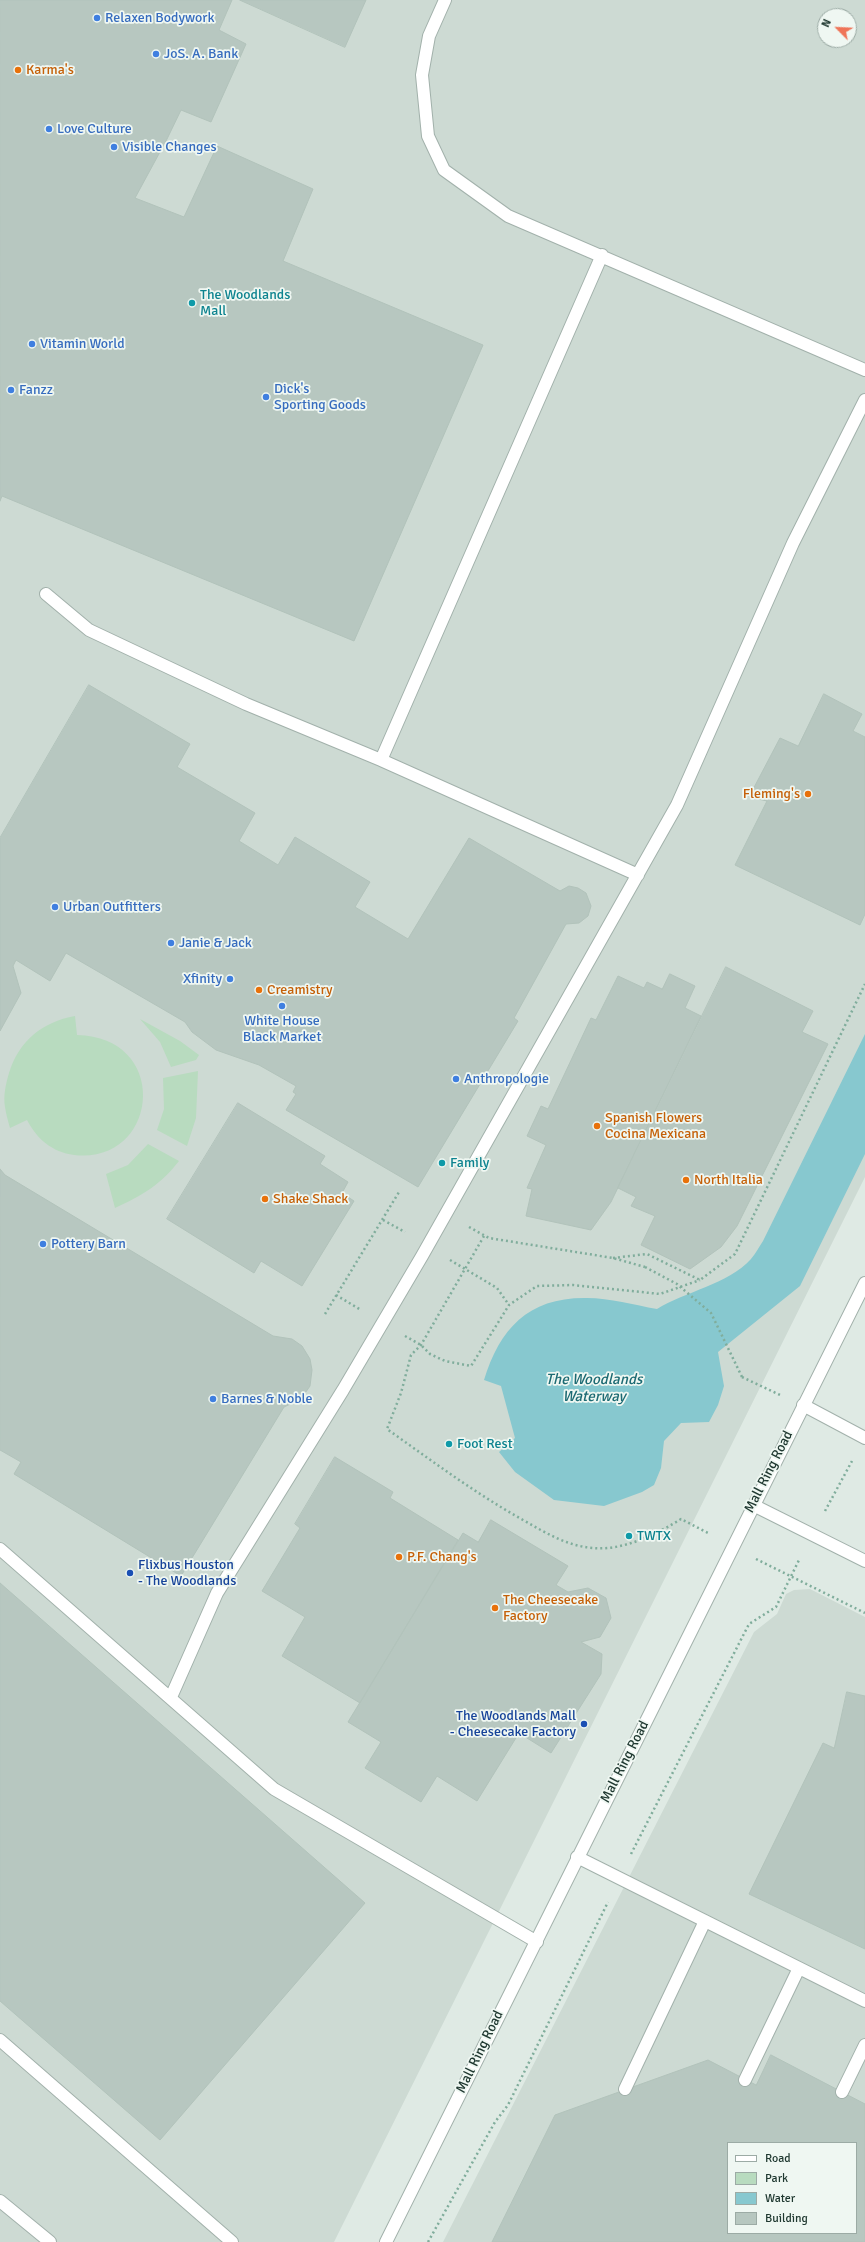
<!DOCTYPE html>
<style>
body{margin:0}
#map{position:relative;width:865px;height:2242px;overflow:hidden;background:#dfeae4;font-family:Signika,sans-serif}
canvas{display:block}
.legend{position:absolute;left:727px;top:2142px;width:130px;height:92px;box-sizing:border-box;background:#eff7f2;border:1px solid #9caba5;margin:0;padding:5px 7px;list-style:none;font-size:12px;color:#203931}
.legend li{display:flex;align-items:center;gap:8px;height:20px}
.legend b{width:20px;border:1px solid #9caba5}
.north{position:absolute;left:817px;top:8px;width:40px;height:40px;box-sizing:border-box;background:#eff7f2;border:1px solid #9caba5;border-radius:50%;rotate:294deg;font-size:11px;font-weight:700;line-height:16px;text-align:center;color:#203931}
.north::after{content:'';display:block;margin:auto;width:14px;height:18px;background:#ef7458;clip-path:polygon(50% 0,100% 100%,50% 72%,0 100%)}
</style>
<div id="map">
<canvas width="865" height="2242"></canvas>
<ul class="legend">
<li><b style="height:5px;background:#fff"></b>Road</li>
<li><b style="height:11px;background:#b8dbbf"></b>Park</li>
<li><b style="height:11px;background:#87c8cf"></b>Water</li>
<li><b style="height:11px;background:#b7c7c0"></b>Building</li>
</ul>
<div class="north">N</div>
</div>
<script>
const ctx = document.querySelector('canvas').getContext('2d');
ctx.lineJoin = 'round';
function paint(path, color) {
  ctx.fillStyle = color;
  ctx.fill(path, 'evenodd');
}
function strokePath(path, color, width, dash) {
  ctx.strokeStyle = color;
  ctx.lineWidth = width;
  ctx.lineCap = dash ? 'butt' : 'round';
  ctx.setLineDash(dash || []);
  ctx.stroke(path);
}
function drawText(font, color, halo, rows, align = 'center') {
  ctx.font = font + ' Signika,sans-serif';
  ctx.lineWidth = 3.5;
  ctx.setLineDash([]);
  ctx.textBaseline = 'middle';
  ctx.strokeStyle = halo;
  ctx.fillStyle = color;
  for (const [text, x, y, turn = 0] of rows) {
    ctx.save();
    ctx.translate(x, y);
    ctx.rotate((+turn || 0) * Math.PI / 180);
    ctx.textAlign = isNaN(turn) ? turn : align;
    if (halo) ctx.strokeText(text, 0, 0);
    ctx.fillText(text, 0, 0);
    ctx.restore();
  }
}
paint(new Path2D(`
 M0,0h865v1177l-531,1065h-334zM825,16h24v24h-24z
 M810,1589l55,28v625h-422l311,-610 23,-18 9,-20 8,-4zM728,2143h128v90h-128z`), '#cddad3');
paint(new Path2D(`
 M75,1016l2,19c95,2 82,130 -3,120 -22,-3 -37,-16 -47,-35l-17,8c-2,-7 -4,-14 -5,-21 -2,-11 1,-24 4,-34 10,-32 33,-51 66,-57z
 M140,1019l40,22 19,14 -3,5 -25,7 -11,-25z
 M198,1071l-2,47 -9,28 -30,-16 7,-21 -1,-31z
 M148,1144l31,17c-19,24 -36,34 -64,47l-9,-34 22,-9z`), '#b8dbbf');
paint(new Path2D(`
 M865,1034v120l-65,132 -82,66 6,34 -6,19 -9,17 -28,1 -17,18 -3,27 -7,17 -12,7 -38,14 -50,-6 -39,-28 -16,-20 16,-14 -14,-52 -17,-6c16,-52 45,-83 103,-82 23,0 47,7 70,11 29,-18 70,-24 94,-50 5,-6 8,-12 12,-18z`), '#87c8cf');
const building = new Path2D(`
 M0,0h232l-13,30 27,14 -35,78 -30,-12 -14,29 -32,59 49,19 33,-71 96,43 -30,72 200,84 -129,296 -352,-145 -2,5z
 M240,0h126l-21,47z
 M89,685l101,59 -13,23 78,46 -16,28 39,24 17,-28 75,45 -15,25 53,32 61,-101 91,53 9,-5 9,2 8,5 5,13 -3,10 -9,7 -13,1 -52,94 4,3 -100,166 -132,-77 10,-16 -3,-2 3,-6 -37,-21 -43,-15 -24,-18 -7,-10 -119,-69 -16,28 -34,-21 -3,6 8,27 -21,38v-193z
 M824,694l38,20 -9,17 12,6v177l-5,11 -125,-60 32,-64 -18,-4 31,-59 18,8z
 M726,967l87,44 -11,21 26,12 -91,182 -16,21 -31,22 -49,-24 14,-29 -24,-10 5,-9 -18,-9z
 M670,974l25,12 -10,22 16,8 -90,186 -20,28 -65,-14 6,-27 -5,-1 19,-43 -19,-9 14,-30 7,3 43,-91 5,2 22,-44 26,12 3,-6 15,7z
 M238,1103l87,53 -5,8 28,18 -6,11 12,8 -52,85 -41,-25 -7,12 -87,-54z
 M0,1169l5,6 268,161 19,3 10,7 8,13 2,11 -2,16 -9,13 -17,8 -103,169 -167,-102 7,-12 -21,-12z
 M335,1457l58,35 -3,6 68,42 -98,163 -78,-47 23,-39 -43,-26 38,-63 -5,-4z
 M491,1520l77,46 -12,19 12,7 20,-4 18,10 5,20 -11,19 -19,5 21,12 -1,20 -50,79 -32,-20 -42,68 -40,-25 -16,26 -56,-34 16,-26 -33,-20 115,-189 15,9z
 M0,1583l365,320 -205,237 -160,-139z
 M847,1692l18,4v253l-116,-55 74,-151 11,5z
 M771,2055l94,49v138h-373l63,-127 153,-55 48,25zM728,2143h128v90h-128z`);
paint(building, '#b7c7c0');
strokePath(building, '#b2c3bb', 1);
const minor = new Path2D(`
 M445,0l-16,36 -7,39 6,61 16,34 64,46 357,154
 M46,594l43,36 157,74 135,56 257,115
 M381,760l221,-505
 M803,1405l62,33
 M753,1505l112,56
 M0,1549l274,240 263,153
 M171,1697l46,-104 126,-203 79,-134 255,-451 116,-262 72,-143
 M577,1857l288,144
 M0,2040l232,202
 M745,2080l54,-112
 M625,2089l80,-168
 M842,2092l23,-47
 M0,2201l50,41
 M386,2242l479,-959`);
strokePath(minor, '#a2b1ab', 14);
strokePath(new Path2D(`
 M383,1220l22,12
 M469,1227l20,11 124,20 32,9
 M484,1236l-63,109 -10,10 -10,38 -14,36c45,32 88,64 136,91 23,13 44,26 70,28 30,3 64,-14 88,-29l29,15
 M613,1258l34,-4 53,26 35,-26 130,-270
 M450,1260l47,28 12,17
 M336,1295l25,15
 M325,1314l74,-122
 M405,1336l16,9 9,9 15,7 26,5 38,-61 28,-19 36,-1 87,9 40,-14
 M742,1377l38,18
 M825,1511l27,-50
 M756,1559l109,54
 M631,1854l118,-230 27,-17 24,-49
 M428,2242l67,-120 13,-17 100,-203`), '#80ad9c', 2.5, [2, 3]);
strokePath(minor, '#fff', 12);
strokePath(new Path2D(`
 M645,1267l32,17 34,29 31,64`), '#80ad9c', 2.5, [2, 3]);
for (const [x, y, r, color] of [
 [97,18,4,"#3f7fe0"],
 [156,54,4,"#3f7fe0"],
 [18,70,4,"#e8710a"],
 [49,129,4,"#3f7fe0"],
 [114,147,4,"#3f7fe0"],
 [192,303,4,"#0f9aa8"],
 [32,344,4,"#3f7fe0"],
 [11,390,4,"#3f7fe0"],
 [266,397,4,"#3f7fe0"],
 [808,794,4,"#e8710a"],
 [55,907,4,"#3f7fe0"],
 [171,943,4,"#3f7fe0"],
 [230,979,4,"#3f7fe0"],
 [259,990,4,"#e8710a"],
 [282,1006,4,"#3f7fe0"],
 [456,1079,4,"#3f7fe0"],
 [597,1126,4,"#e8710a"],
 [442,1163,4,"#0f9aa8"],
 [686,1180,4,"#e8710a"],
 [265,1199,4,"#e8710a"],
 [43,1244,4,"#3f7fe0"],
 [213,1399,4,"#3f7fe0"],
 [449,1444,4,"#0f9aa8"],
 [629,1536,4,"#0f9aa8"],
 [399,1557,4,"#e8710a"],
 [130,1573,4,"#1a4fb4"],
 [495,1608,4,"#e8710a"],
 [584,1724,4,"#1a4fb4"]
]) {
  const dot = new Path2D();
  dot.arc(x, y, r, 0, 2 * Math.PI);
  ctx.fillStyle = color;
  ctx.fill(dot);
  strokePath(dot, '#eff7f2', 1.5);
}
drawText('14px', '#366cbe', '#eff7f2', [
 ["Relaxen Bodywork",105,18],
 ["JoS. A. Bank",164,54],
 ["Love Culture",57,129],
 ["Visible Changes",122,147],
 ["Vitamin World",40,344],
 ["Dick's",274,389],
 ["Sporting Goods",274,405],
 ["Fanzz",19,390],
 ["Urban Outfitters",63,907],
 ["Janie & Jack",179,943],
 ["Xfinity",222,979,"right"],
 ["White House",282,1021,"center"],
 ["Black Market",282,1037,"center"],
 ["Anthropologie",464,1079],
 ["Pottery Barn",51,1244],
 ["Barnes & Noble",221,1399]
], 'left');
drawText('14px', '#c56008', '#eff7f2', [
 ["Karma's",26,70],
 ["Fleming's",800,794,"right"],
 ["Creamistry",267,990],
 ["Spanish Flowers",605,1118],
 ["Cocina Mexicana",605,1134],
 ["North Italia",694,1180],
 ["Shake Shack",273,1199],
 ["P.F. Chang's",407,1557],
 ["The Cheesecake",503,1600],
 ["Factory",503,1616]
], 'left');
drawText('14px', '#0d838f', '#eff7f2', [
 ["The Woodlands",200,295],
 ["Mall",200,311],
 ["Family",450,1163],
 ["Foot Rest",457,1444],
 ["TWTX",637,1536]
], 'left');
drawText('14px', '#203931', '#eff7f2', [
 ["Mall Ring Road",769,1472,-63],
 ["Mall Ring Road",625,1762,-63],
 ["Mall Ring Road",480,2052,-64]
]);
drawText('14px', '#164399', '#eff7f2', [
 ["Flixbus Houston",138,1565],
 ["- The Woodlands",138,1581],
 ["The Woodlands Mall",576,1716,"right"],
 ["- Cheesecake Factory",576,1732,"right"]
], 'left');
drawText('italic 15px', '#1c6a73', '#eff7f2', [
 ["The Woodlands",594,1380],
 ["Waterway",594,1397]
]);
</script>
